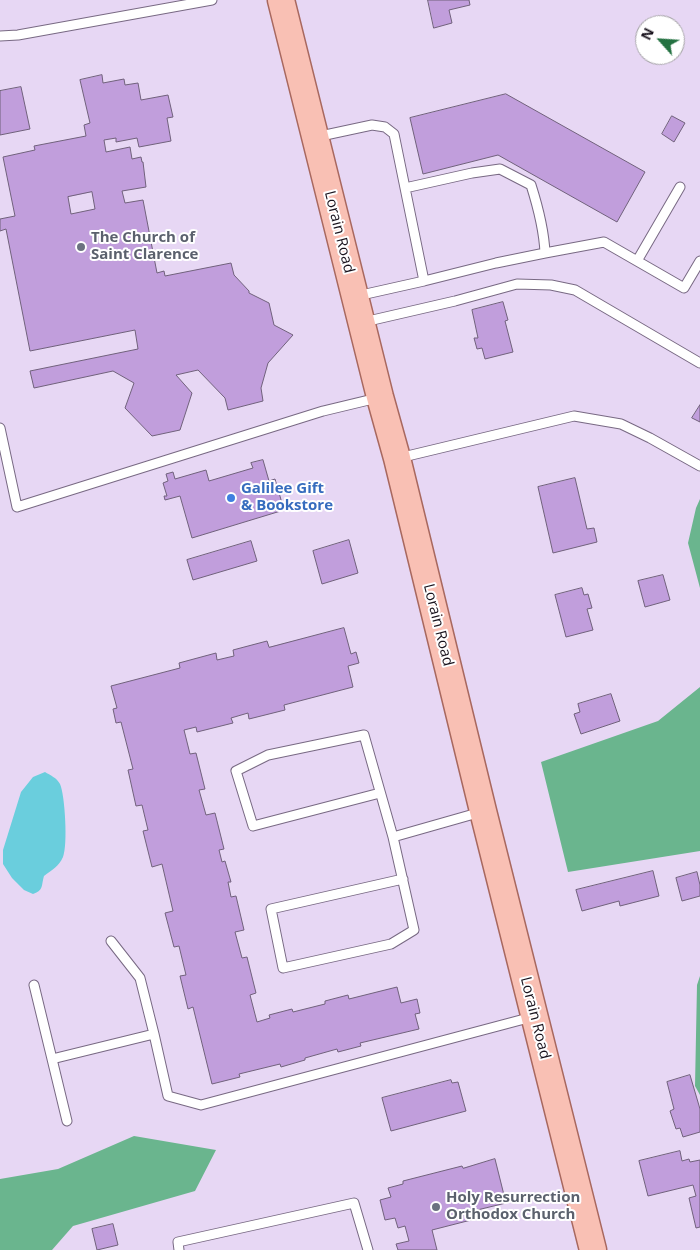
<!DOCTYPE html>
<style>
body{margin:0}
#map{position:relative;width:700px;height:1250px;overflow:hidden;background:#e7d7f4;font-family:"Open Sans",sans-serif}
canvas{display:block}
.north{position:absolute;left:635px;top:15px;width:50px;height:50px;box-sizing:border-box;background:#fff;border:1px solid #a3a1a5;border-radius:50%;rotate:296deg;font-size:14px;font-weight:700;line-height:20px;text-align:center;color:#19131d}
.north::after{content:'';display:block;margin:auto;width:18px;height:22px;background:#237141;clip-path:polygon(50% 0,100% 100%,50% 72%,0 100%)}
</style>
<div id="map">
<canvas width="700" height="1250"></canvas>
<div class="north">N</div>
</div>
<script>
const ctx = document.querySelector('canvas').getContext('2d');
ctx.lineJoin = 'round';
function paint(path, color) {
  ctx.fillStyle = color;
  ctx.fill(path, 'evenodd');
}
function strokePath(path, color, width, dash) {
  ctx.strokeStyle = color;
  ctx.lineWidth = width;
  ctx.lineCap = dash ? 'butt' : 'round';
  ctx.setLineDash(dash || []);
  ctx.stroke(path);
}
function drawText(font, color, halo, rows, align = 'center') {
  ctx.font = font + ' "Open Sans",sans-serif';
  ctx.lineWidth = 4;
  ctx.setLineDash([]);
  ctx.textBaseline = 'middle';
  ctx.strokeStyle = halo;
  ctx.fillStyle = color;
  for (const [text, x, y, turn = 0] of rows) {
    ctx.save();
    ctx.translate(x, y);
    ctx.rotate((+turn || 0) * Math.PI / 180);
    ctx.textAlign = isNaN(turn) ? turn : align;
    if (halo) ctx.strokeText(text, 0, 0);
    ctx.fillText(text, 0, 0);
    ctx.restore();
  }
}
paint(new Path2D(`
 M700,499v89l-12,-45 8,-35z
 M700,687v164l-132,21 -27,-110 117,-41z
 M700,976v119l-5,-9 2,-101z
 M134,1136l82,14 -21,41 -122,35 -21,24h-52v-71l58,-10z`), '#6ab58e');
paint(new Path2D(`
 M45,772c5,3 12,6 15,12 5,11 8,61 3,73 -4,9 -11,13 -19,19 -3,10 0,14 -11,18l-9,-4 -12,-12 -9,-14v-14l18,-58 12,-15z`), '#6acedd');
const building = new Path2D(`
 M428,0h41l1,5 -21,5 3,13 -18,5z
 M102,75l1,8 21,-4 1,6 13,-2 3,17 27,-5 5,22 -6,1 4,23 -32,6 -2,-9 -21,4v-4l-12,2 2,12 24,-5 2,12 9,-2 1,5h1l3,25 -24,4 3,12 18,-3 14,73 7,-2 1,5 66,-13 3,12 15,16v2l20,10 5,22 19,10 -25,28 -7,25 2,13 -35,9 -3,-12 -27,-28 -22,5 16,18 -12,37 -28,6 -27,-28 9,-25 -21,-12 -79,17 -4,-17 108,-22 -3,-19 -105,21 -24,-122 -6,2v-12l15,-3 -12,-59 32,-7 -1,-4 52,-10 -2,-11 6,-2 -10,-43zM92,192l3,17 -24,5 -3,-17z
 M21,87l9,42 -30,6v-44z
 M506,94l139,78 -28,50 -119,-67 -75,19 -13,-56z
 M672,116l13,7 -11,19 -12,-8z
 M503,302l5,18 -3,1 8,31 -28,7 -3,-11 -5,1 -3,-11h4l-6,-28z
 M700,405v17l-8,-4z
 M263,460l6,21 6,-2 9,31 -92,28 -12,-42 -15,4 -1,-4h3l-4,-13 5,-2 -2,-7 7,-2 2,7 31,-9 3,11 44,-13 -2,-5z
 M575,478l12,51 7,-1 3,14 -44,11 -15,-66z
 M349,540l9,33 -36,11 -9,-33z
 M251,541l6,20 -64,19 -6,-20z
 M663,575l7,25 -25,7 -7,-26z
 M582,588l2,7 4,-1 4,14 -5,1 6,21 -27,7 -11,-42z
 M344,628l7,26 5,-2 3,11 -11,3 5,21 -69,18 1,5 -36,9 -1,-6 -17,5 2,5 -36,9 -1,-5 -12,3 6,24 6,-1 9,36 -6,1 7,25 9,-2 9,36 -5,1 3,12 3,-1 6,21h-3l3,15 5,-1 8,34 -9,2 7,26 5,-1 9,36 -6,2 7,27 13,-4 -1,-3 23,-6 1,3 32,-8v-3l23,-6 1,4 48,-12 4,16 16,-4 3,14 -5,1 4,15 -59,14 1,3 -23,6 -1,-3 -32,9v2l-24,7 -1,-3 -41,10 1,3 -28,7 -19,-77 -5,2 -8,-33 6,-1 -7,-29 -5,1 -9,-34 8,-2 -11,-47 -10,3 -9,-36 5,-1 -6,-25 -6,1 -8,-36 5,-1 -12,-47 -5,1 -3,-14 4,-1 -6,-22 69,-18 -1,-5 37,-10 1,7 17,-4 -1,-6 34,-9 2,6z
 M611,694l9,27 -39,13 -7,-20 6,-2 -2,-8z
 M653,871l6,25 -39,10 -1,-5 -37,10 -6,-21z
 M697,872l3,13v11l-18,5 -6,-23z
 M690,1075l10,34v23l-17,5 -3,-9 -4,1 -6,-18 4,-2 -7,-27z
 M451,1080l1,3 6,-1 8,29 -75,20 -9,-33z
 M680,1151l2,10 7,-2 1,3 10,-2v67l-4,1 -7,-30 7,-2 -3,-11 -45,11 -9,-35z
 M495,1159l11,44 -33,8 2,8 -43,11 5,20h-39l-2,-6 13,-3 -4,-15 -7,2 -3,-10 -10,2 -5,-20 11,-3 -3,-9 15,-4v-3l59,-15 1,2z
 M113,1224l5,21 -21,5 -5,-21z`);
paint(building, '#c19edc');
strokePath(building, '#70617b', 1);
const lane = new Path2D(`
 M0,36l18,-1 194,-35
 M316,137l56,-12 13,2 9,7 30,147 -67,15
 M405,188l67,-15 28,-4 31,16c7,22 13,45 14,68l-49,10 -72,18
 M545,253l59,-11 80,46 16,-27
 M637,261l43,-74
 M364,322l91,-21 62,-17 34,1 24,5 125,73
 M0,428l17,79 306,-96 54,-13
 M399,458l175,-42 47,8 29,14 50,28
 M380,793l-127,33 -17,-55 32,-16 96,-20 29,102
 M403,879l-132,30 12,59 108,-24 23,-14 -21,-93 88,-25
 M111,941l29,37 14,56
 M34,985l18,74
 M67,1121l-15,-62 102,-25 14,62 33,9 331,-88
 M179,1250l-1,-8 176,-39 14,47`);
const primary = new Path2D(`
 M281,0l99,397 17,61 86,353 110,439`);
strokePath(lane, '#786983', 11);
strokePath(primary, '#a8685f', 29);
strokePath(lane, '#fff', 9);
strokePath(primary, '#f9c0b4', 26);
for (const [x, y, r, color] of [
 [81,247,5,"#6b7280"],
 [231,498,5,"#3f7fe0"],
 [436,1207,5,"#6b7280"]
]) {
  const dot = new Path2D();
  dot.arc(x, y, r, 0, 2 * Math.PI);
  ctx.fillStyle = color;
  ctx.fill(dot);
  strokePath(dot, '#fff', 2);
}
drawText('15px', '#19131d', '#fff', [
 ["Lorain Road",339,232,76],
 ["Lorain Road",438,625,76],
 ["Lorain Road",535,1018,76]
]);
drawText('bold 15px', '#5b616d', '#fff', [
 ["The Church of",91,238],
 ["Saint Clarence",91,255],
 ["Holy Resurrection",446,1198],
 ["Orthodox Church",446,1215]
], 'left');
drawText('bold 15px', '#366cbe', '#fff', [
 ["Galilee Gift",241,489],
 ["& Bookstore",241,506]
], 'left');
</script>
